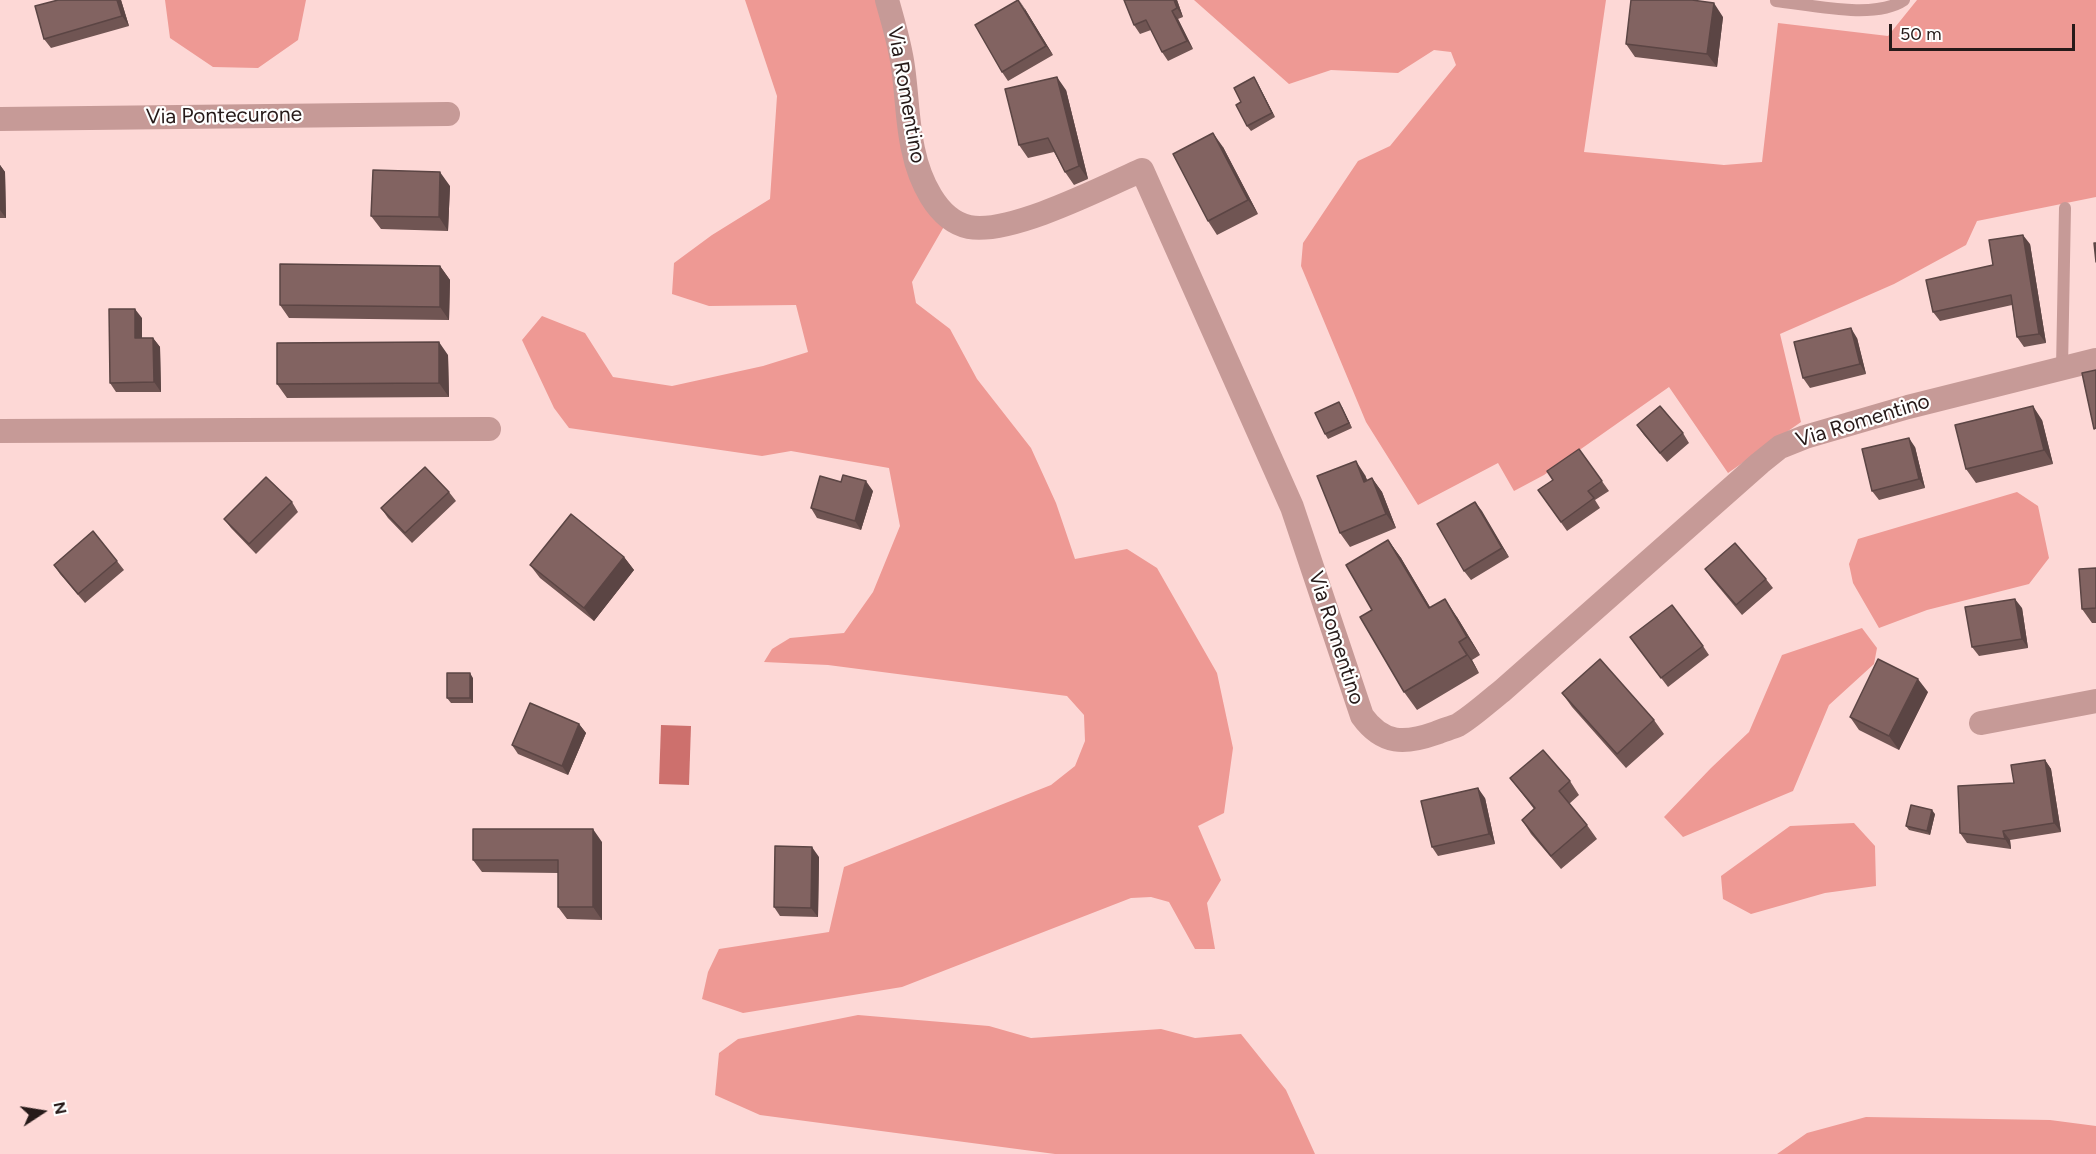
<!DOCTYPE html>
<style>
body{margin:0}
#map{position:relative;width:2096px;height:1154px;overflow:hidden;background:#fdd8d6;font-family:Figtree,sans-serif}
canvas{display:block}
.north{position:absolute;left:12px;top:1082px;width:60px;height:60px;-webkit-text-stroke:4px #fff;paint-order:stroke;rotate:78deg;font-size:16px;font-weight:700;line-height:24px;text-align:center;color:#261a19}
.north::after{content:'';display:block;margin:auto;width:21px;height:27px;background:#261a19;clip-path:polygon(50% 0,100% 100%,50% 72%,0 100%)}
.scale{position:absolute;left:1889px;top:24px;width:186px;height:27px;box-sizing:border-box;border:3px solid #261a19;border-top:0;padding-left:8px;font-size:18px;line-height:21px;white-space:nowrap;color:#261a19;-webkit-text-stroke:4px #fff;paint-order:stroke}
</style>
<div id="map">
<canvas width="2096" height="1154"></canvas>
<div class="north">N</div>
<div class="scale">50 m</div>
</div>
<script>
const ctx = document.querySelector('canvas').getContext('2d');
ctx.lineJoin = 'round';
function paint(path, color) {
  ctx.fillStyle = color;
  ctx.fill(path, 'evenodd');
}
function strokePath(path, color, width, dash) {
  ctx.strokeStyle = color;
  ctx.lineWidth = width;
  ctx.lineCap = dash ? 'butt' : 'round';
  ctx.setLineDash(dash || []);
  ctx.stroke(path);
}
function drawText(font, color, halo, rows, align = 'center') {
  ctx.font = font + ' Figtree,sans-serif';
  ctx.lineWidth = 4.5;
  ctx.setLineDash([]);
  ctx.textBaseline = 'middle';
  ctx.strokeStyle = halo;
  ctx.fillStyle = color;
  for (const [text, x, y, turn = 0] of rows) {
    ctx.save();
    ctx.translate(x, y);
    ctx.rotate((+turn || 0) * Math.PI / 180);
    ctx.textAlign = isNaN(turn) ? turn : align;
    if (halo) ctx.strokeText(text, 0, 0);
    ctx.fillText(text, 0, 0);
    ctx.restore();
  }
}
paint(new Path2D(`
 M165,0h141l-8,40 -40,28 -45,-1 -43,-29z
 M745,0h132l69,223 -34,59 4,21 34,26 27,50 54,69 25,55 19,56 52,-10 30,19 60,105 16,75 -9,65 -26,13 23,54 -14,23 8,46h-20l-26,-47 -18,-5 -20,1 -229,89 -159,26 -41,-14 6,-27 11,-23 110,-17 15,-65 207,-82 24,-19 10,-25 -1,-26 -17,-19 -239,-31 -64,-3 8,-13 18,-11 54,-5 29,-41 27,-66 -11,-58 -98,-17 -29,5 -193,-28 -15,-20 -32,-68 20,-24 43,17 28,44 59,9 91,-20 45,-14 -12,-47 -87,1 -37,-12 2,-31 38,-28 58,-36 7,-103z
 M1194,0h412l-22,152 140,13 38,-3 16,-139 110,13 29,-36h179v197l-119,24 -11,24 -72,39 -114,50 21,88 -73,51 -59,-86 -125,88 -30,16 -16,-28 -80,42 -52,-83 -65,-156 2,-23 55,-82 32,-15 66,-81 -5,-13 -17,-2 -36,23 -67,-3 -42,14z
 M2017,492l21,14 11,52 -20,26 -102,26 -48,18 -26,-45 -4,-19 9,-25z
 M1862,628l15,20 -3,16 -45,41 -36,86 -110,46 -19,-20 47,-49 38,-36 33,-77z
 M1854,823l21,23 1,40 -51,7 -74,21 -28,-15 -2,-23 69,-50z
 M858,1015l131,11 42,12 130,-9 34,9 46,-4 45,56 29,64h-260l-295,-39 -45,-20 4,-42 19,-14z
 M1866,1117l184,3 46,6v28h-319l30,-21z`), '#ee9994');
paint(new Path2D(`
 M661,725l30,1 -2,59 -30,-1z`), '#cd706d');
strokePath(new Path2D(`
 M1776,1c36,4 99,19 128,-1
 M2062,368l3,-160`), '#c69a97', 12);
strokePath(new Path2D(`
 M887,0c6,22 13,44 16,67 4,27 4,55 10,82 6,29 23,71 56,78 41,8 133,-39 173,-57l150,337 70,209c21,29 43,28 74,17 7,-3 15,-5 22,-8 15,-9 30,-23 44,-34l258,-228 20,-16 25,-10 103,-30 188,-47
 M0,119l448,-5
 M0,431l489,-2
 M1981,723l115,-22`), '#c69a97', 24);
paint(new Path2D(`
 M121,0l8,26 -78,22 -7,-9z
 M1124,0h53l6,17 -5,2 15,30 -25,12 -6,-9 -11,-22 -11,4 -6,-9z
 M1025,9l28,46 -45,26 -6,-9z
 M1723,17l-6,50 -82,-10 -9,-13z
 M1254,77l21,40 -24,14 -4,-5 -6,-24z
 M1066,90l22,89 -14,6 -9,-13 -11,-20 -26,6 -9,-13z
 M1223,147l35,67 -41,21 -9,-14z
 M0,165l5,7 1,46h-6z
 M450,186l-2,45 -67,-2 -10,-13z
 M2030,244l16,99 -22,4 -7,-10 -5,-32 -72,16 -7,-9 60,-47z
 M440,266l10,14 -1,40 -160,-2 -9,-13z
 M142,318v20h11l7,9 1,45h-45l-6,-9z
 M1857,338l9,36 -56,14 -7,-10z
 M448,355l1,42 -162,1 -10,-14z
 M1342,407l10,21 -24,11 -3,-5z
 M2042,420l11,44 -77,19 -10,-14z
 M1637,425l46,8 6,10 -22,19 -23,-27z
 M1915,447l10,41 -46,12 -7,-9z
 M1579,449l30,42 -14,9 5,8 -33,23 -29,-41 15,-10z
 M1365,475l2,5 5,-2 10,14 14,36 -46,19 -10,-14z
 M873,491l-12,39 -44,-12 -6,-10z
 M449,492l7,9 -44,42 -24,-25 -7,-10z
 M292,502l6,10 -42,42 -25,-26 -7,-9z
 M1475,502l34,55 -38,23 -7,-9z
 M1388,540l13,18 29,49 27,10 23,38 -8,5 7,13 -62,37 -13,-18 -32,-82z
 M624,557l10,13 -40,51 -54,-43 -10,-13z
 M117,561l7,9 -39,33 -25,-29 -6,-9z
 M2096,568v55h-4l-10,-14z
 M1705,569l61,10 7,9 -31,27 -30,-36z
 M2022,608l6,40 -49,8 -7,-9z
 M1630,637l73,9 6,9 -41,32z
 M473,678v25h-22l-4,-5z
 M1928,692l-29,58 -40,-20 -9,-13z
 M1562,693l92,27 10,14 -38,34 -54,-61z
 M579,724l7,9 -18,42 -50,-21 -6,-9z
 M2045,760l6,9 10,63 -51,8 1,9 -44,-6 -7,-10 54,-50z
 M1510,778l60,3 9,14 -10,9 18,21 10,14 -36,30 -30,-35 -9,-14 12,-11z
 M1485,798l10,46 -57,12 -6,-9z
 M1935,814l-5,21 -21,-5 -3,-4z
 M602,842v78l-35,-1 -9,-12v-34l-76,-1 -9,-12z
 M819,857l-1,60 -38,-1 -6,-9z`), '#705553');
paint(new Path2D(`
 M117,0h4l8,26 -7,-10z
 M1019,0l6,9 28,46 -7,-9z
 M1174,0h3l6,17 -6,-9z
 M1714,3l9,14 -6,50 -10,-13z
 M1172,11l6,8 15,30 -6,-8z
 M1057,77l9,13 22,89 -9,-13z
 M1254,77l3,5 18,35 -3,-4z
 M1213,133l10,14 35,67 -10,-14z
 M0,165l5,7 1,46 -6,-8z
 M440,172l10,14 -2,45 -9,-14z
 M2023,235l7,9 16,99 -7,-9z
 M440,266l10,14 -1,40 -9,-13z
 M135,309l7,9v30l-7,-10z
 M1851,328l6,10 9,36 -6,-10z
 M153,338l7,9 1,45 -7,-10z
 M439,342l9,13 1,42 -10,-14z
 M1339,402l3,5 10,21 -3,-5z
 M2033,406l9,14 11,44 -9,-14z
 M1909,438l6,9 10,41 -6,-9z
 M1356,461l9,14 8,20 -9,-13z
 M1372,478l10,14 14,36 -10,-14z
 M866,481l7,10 -12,39 -6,-9z
 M1475,502l7,9 27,46 -7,-9z
 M1388,540l13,18 40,68 -12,-18z
 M624,557l10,13 -40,51 -10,-13z
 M1445,599l12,18 23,38 -13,-18z
 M2015,599l7,9 6,40 -6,-9z
 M1459,642l13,18 7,13 -12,-18z
 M470,673l3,5v25l-3,-5z
 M1918,679l10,13 -29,58 -10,-14z
 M579,724l7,9 -18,42 -6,-9z
 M2045,760l6,9 10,63 -7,-9z
 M1478,788l7,10 10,46 -6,-10z
 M1932,810l3,4 -5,21 -3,-4z
 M593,829l9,13v78l-9,-13z
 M2003,831l7,9 1,9 -6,-10z
 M812,847l7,10 -1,60 -7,-9z`), '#5b4544');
const building = new Path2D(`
 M58,0h59l5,16 -78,23 -9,-33z
 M1018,0l28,46 -44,26 -27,-47z
 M1124,0h50l3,8 -5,3 15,30 -25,11 -16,-32 -12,5z
 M1631,0h61l22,3 -7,51 -81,-10z
 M1057,77l22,89 -14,6 -17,-34 -29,7 -14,-56z
 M1254,77l18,36 -25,13 -11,-21 5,-3 -7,-14z
 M1213,133l35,67 -40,21 -35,-67z
 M373,170l67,2 -1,45 -68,-1z
 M2023,235l16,99 -22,3 -6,-42 -78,17 -7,-32 67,-15 -4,-25z
 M2094,243h2v19z
 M280,264l160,2v41l-160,-2z
 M109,309h26v29h18l1,44 -44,1z
 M1851,328l9,36 -57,14 -9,-36z
 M439,342v41l-162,1v-41z
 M2096,370v58l-2,1 -12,-56z
 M1339,402l10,21 -24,11 -10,-21z
 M1660,406l23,27 -23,20 -23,-28z
 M2033,406l11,44 -78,19 -11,-44z
 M1909,438l10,41 -47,12 -10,-42z
 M1579,449l23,32 -14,10 6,7 -33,24 -23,-32 15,-10 -6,-9z
 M1356,461l8,21 8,-4 14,36 -46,19 -23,-57z
 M425,467l24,25 -44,41 -24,-25z
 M843,475l23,6 -11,40 -44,-13 9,-32 21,6z
 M266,477l26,25 -43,42 -25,-25z
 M1475,502l27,46 -38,23 -27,-47z
 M571,514l53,43 -40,51 -54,-43z
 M93,531l24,30 -39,33 -24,-29z
 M1388,540l41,68 16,-9 22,38 -8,5 8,13 -63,37 -44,-75 12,-7 -26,-45z
 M1735,543l31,36 -30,26 -31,-36z
 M2096,568v40l-14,1 -3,-40z
 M2015,599l7,40 -50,8 -7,-40z
 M1672,605l31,41 -42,32 -31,-41z
 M1600,659l54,61 -37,34 -55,-61z
 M1878,659l40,20 -29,57 -39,-19z
 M447,673h23v25h-23z
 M530,703l49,21 -17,42 -50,-21z
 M1543,750l27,31 -11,10 28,34 -36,31 -29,-36 13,-12 -25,-30z
 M2045,760l9,63 -51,8 2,8 -45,-6 -2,-47 56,-3 -3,-18z
 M1478,788l11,46 -57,13 -11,-46z
 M1911,805l21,5 -5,21 -21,-5z
 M473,829h120v78h-35v-47h-85z
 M775,846l37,1 -1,61 -37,-1z`);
paint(building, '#826361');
strokePath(building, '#5b4544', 1.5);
drawText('21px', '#261a19', '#fff', [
 ["Via Romentino",906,95,80],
 ["Via Pontecurone",224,116,-1],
 ["Via Romentino",1863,421,-17],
 ["Via Romentino",1336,638,72]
]);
</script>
